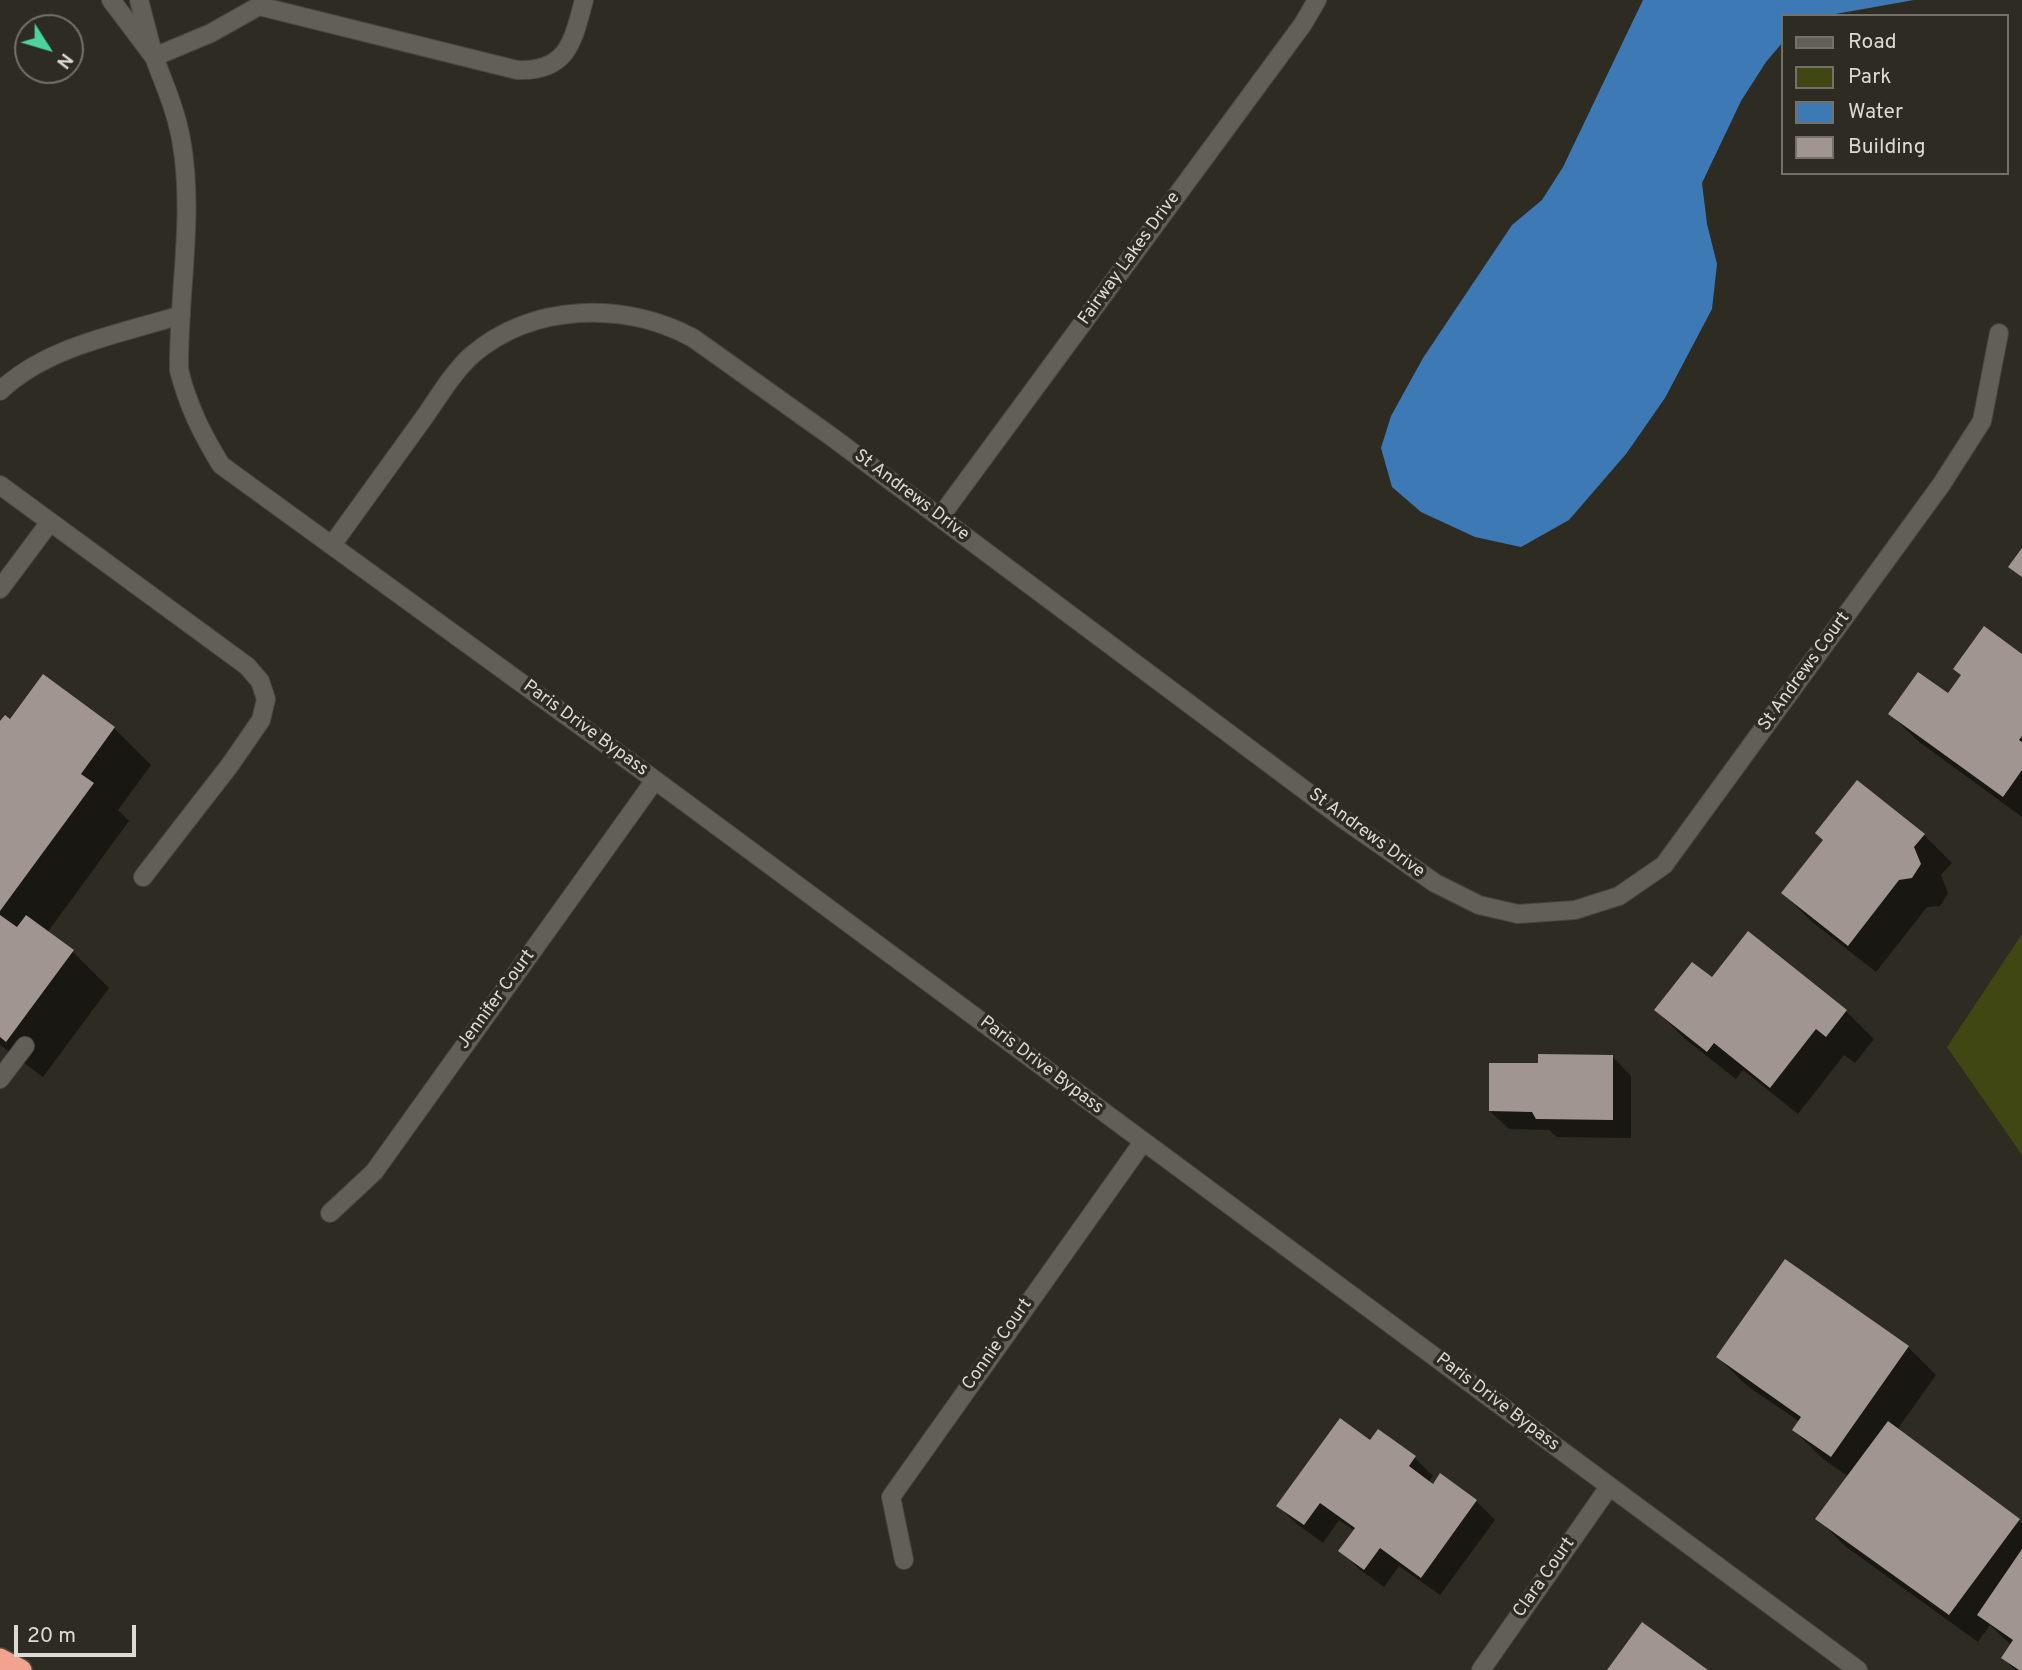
<!DOCTYPE html>
<style>
body{margin:0}
#map{position:relative;width:2022px;height:1670px;overflow:hidden;background:#2e2b23;font-family:Overpass,sans-serif}
canvas{display:block}
.legend{position:absolute;left:1781px;top:14px;width:228px;height:161px;box-sizing:border-box;background:#2e2b23;border:2px solid #74716a;margin:0;padding:9px 12px;list-style:none;font-size:21px;color:#dcdad5}
.legend li{display:flex;align-items:center;gap:14px;height:35px}
.legend b{width:35px;border:2px solid #74716a}
.north{position:absolute;left:14px;top:14px;width:70px;height:70px;box-sizing:border-box;background:#2e2b23;border:2px solid #74716a;border-radius:50%;rotate:127deg;font-size:19px;font-weight:700;line-height:28px;text-align:center;color:#dcdad5}
.north::after{content:'';display:block;margin:auto;width:24px;height:32px;background:#4bd49b;clip-path:polygon(50% 0,100% 100%,50% 72%,0 100%)}
.scale{position:absolute;left:14px;top:1625px;width:122px;height:32px;box-sizing:border-box;border:4px solid #dcdad5;border-top:0;padding-left:9px;font-size:21px;line-height:24px;white-space:nowrap;color:#dcdad5;-webkit-text-stroke:5px #2e2b23;paint-order:stroke}
</style>
<div id="map">
<canvas width="2022" height="1670"></canvas>
<ul class="legend">
<li><b style="height:9px;background:#625f56"></b>Road</li>
<li><b style="height:19px;background:#414712"></b>Park</li>
<li><b style="height:19px;background:#3d79b5"></b>Water</li>
<li><b style="height:19px;background:#a09590"></b>Building</li>
</ul>
<div class="north">N</div>
<div class="scale">20 m</div>
</div>
<script>
const ctx = document.querySelector('canvas').getContext('2d');
ctx.lineJoin = 'round';
function paint(path, color) {
  ctx.fillStyle = color;
  ctx.fill(path, 'evenodd');
}
function strokePath(path, color, width, dash) {
  ctx.strokeStyle = color;
  ctx.lineWidth = width;
  ctx.lineCap = dash ? 'butt' : 'round';
  ctx.setLineDash(dash || []);
  ctx.stroke(path);
}
function drawText(font, color, halo, rows, align = 'center') {
  ctx.font = font + ' Overpass,sans-serif';
  ctx.lineWidth = 7;
  ctx.setLineDash([]);
  ctx.textBaseline = 'middle';
  ctx.strokeStyle = halo;
  ctx.fillStyle = color;
  for (const [text, x, y, turn = 0] of rows) {
    ctx.save();
    ctx.translate(x, y);
    ctx.rotate((+turn || 0) * Math.PI / 180);
    ctx.textAlign = isNaN(turn) ? turn : align;
    if (halo) ctx.strokeText(text, 0, 0);
    ctx.fillText(text, 0, 0);
    ctx.restore();
  }
}
paint(new Path2D(`
 M2022,934v221l-75,-108z`), '#414712');
paint(new Path2D(`
 M1643,0h271l-90,16h-42v27l-16,19 -25,39 -39,82 5,41 10,40 -5,45 -47,89 -39,56 -57,66 -48,27 -46,-10 -54,-25 -29,-25 -11,-39 10,-32 32,-58 89,-133 30,-25 21,-33z`), '#3d79b5');
paint(new Path2D(`
 M2022,656v161l-104,-76 -28,-27 58,-18z
 M44,676l70,52 37,37 -33,45 11,11 -82,112 26,19 36,36 -66,89 -43,-32v-321l11,-3z
 M1924,835l28,28 -11,12 7,18 -8,13 -13,1 -51,65 -65,-51 -28,-28 42,-53z
 M1748,934l98,77 28,28 -19,24 -11,-8 -46,59 -55,-44 -7,9 -52,-41 -28,-28 56,-31z
 M1613,1057l18,19v62l-74,-1 -8,-7 -40,-1 -19,-18 50,-46z
 M1908,1347l28,28 -39,55 125,93v147h-7l-12,-12 9,-12 -22,-21 -12,17 -133,-96 -28,-28 32,-41 -27,-19 -28,-28 6,-8 -54,-37 -28,-28z
 M1370,1442l45,16 18,18 -5,7 48,18 19,19 -55,75 -41,-29 -15,21 -25,-18 -18,-18 14,-20 -16,-11 -16,23 -26,-19 -19,-18z`), '#0007');
paint(new Path2D(`
 M2022,548v29l-14,-10z
 M1984,626l38,28v82l-3,4 3,2v28l-19,27 -115,-83 30,-42 30,21 13,-18 -8,-6z
 M43,674l72,53 -34,47 13,9 -94,128v-190l5,-6 5,4z
 M1857,780l68,54 -11,13 7,17 -9,14 -13,2 -51,66 -67,-53 42,-53 -8,-7z
 M0,915l17,12 9,-12 48,35 -68,92 -6,-5z
 M1748,931l99,79 -21,27 -10,-8 -46,59 -56,-45 -7,9 -53,-42 38,-48 20,15z
 M1538,1054l75,1v65l-77,-1 -4,-7 -43,-1v-48h49z
 M1785,1259l124,87 -78,111 -39,-27 9,-13 -85,-60z
 M1340,1418l30,22 8,-11 38,27 -7,10 24,18 7,-11 37,27 -56,78 -41,-30 -16,22 -26,-19 17,-23 -35,-25 -16,22 -28,-19z
 M1888,1421l132,98 -71,96 -134,-96z
 M2022,1549v121h-3l-18,-12 12,-18 -36,-25z
 M1642,1622l66,48h-101z`), '#a09590');
const minor = new Path2D(`
 M111,0l43,57 -15,-57
 M584,0c-11,41 -16,72 -67,70l-258,-64 -48,27 -57,24c10,26 22,54 27,82 14,76 -3,155 -2,231 9,36 23,64 42,95l434,315 1203,890
 M0,391c47,-45 120,-57 181,-76
 M0,485l247,181 13,15 6,18 -5,21 -31,45 -87,112
 M940,517l363,-493 14,-24
 M332,545c30,-42 61,-84 91,-126 15,-21 30,-47 49,-64 61,-52 153,-54 221,-17l139,99 510,381 93,65 44,22 39,9 57,-4 44,-14 45,-31 277,-380 41,-64 17,-88
 M0,589l50,-67
 M0,1079l25,-33
 M330,1213l44,-41 281,-392
 M904,1560l-13,-63 252,-355
 M1481,1670l128,-183`);
const highway = new Path2D(`
 M0,1659l21,11`);
strokePath(minor, '#494740', 20);
strokePath(highway, '#494740', 24);
strokePath(minor, '#625f56', 18);
strokePath(highway, '#f4a290', 21);
drawText('18px', '#dcdad5', '#2e2b23', [
 ["Fairway Lakes Drive",1130,259,-54],
 ["St Andrews Drive",911,496,37],
 ["St Andrews Court",1805,672,-54],
 ["Paris Drive Bypass",585,729,36],
 ["St Andrews Drive",1366,834,36],
 ["Jennifer Court",497,1000,-54],
 ["Paris Drive Bypass",1041,1066,37],
 ["Connie Court",998,1345,-55],
 ["Paris Drive Bypass",1497,1403,37],
 ["Clara Court",1545,1578,-55]
]);
</script>
